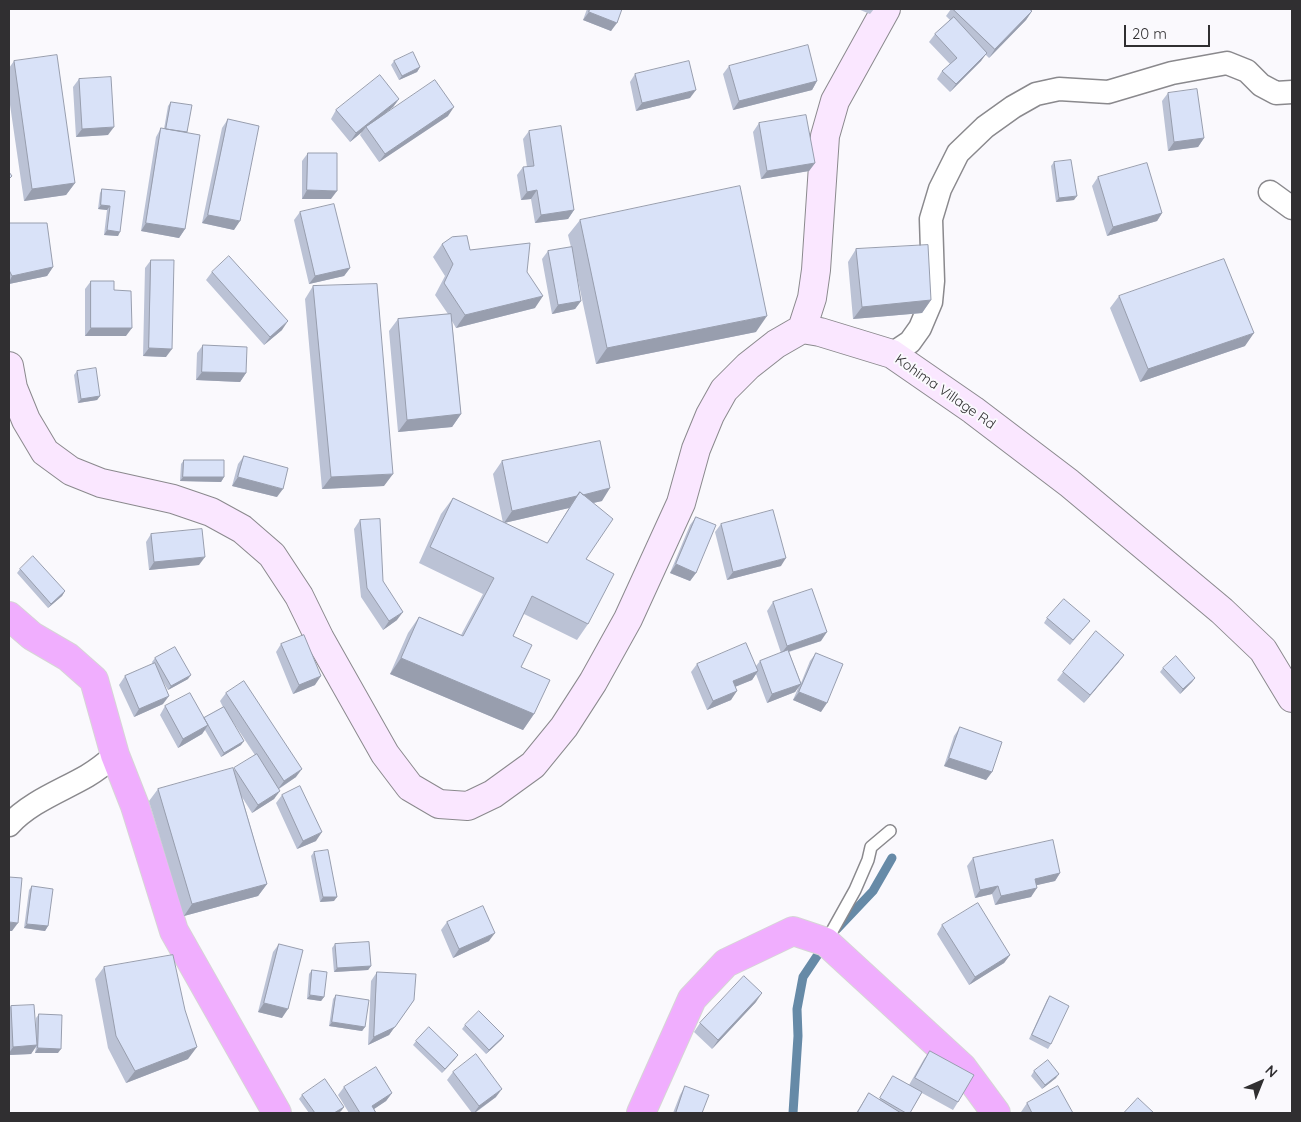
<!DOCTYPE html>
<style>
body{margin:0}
#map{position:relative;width:1301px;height:1122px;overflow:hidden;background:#faf9fd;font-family:Quicksand,sans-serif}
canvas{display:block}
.frame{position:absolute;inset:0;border:10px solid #302f31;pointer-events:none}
.north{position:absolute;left:1236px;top:1057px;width:50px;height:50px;-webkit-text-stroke:4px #faf9fd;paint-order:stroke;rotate:44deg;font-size:14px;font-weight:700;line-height:20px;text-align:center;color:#302f31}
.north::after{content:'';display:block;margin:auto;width:18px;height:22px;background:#302f31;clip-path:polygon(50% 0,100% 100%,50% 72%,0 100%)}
.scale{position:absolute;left:1124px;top:25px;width:86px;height:22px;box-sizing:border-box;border:2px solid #302f31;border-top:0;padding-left:6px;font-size:15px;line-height:18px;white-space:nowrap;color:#302f31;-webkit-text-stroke:4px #faf9fd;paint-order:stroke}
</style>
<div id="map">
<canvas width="1301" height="1122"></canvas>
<div class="frame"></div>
<div class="north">N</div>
<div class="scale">20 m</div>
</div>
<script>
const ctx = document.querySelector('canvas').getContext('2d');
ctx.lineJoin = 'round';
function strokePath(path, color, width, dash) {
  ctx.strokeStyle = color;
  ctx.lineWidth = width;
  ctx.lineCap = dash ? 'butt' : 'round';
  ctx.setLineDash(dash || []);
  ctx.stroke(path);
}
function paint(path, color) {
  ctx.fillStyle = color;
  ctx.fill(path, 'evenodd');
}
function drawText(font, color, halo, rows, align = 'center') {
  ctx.font = font + ' Quicksand,sans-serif';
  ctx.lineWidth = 4;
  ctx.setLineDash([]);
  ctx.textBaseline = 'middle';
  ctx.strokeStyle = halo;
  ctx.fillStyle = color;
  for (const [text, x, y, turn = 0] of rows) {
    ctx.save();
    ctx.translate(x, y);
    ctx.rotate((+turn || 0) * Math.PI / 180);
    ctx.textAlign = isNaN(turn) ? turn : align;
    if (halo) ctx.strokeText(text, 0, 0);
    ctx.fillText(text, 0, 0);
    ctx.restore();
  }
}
strokePath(new Path2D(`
 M837,929l36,-38 19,-33
 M793,1113l5,-77 -1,-27 6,-32 22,-33`), '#668aa7', 9);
const lane = new Path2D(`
 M826,942l29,-52 13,-30 3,-13 19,-16`);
const street = new Path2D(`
 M1270,192l22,16
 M892,354l18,-12 10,-14 11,-26 2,-21 -2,-62 9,-30 18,-36 27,-26 28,-20 23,-13 23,-5 49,3 64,-19 55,-10 20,8 14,14 15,8 16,-1
 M9,825c21,-23 52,-34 78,-49 10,-6 19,-13 28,-21`);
const secondary = new Path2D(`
 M802,329l18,3 72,22 81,56 96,73 153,128 41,39 29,48
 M802,329l10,-31 4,-28 9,-134 10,-35 51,-92
 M9,366l4,22 13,32 19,32 26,19 30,12 72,16 38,13 31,17 30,26 27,41 21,43 65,115 25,33 29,17 29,2 25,-12 40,-29 31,-38 29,-45 35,-63 53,-116 15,-54 14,-34 14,-25 24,-24 28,-22 26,-15`);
const highway = new Path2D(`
 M9,616l23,20 36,21 26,23 21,75 20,51 39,125 103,182
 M641,1113l51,-114 34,-36 67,-32 33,11 136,125 34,46`);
strokePath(lane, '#8a898d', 14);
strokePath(street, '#8a898d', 25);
strokePath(secondary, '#8a898d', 30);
strokePath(highway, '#d6d5d6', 30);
strokePath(lane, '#fff', 11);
strokePath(street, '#fff', 22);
strokePath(secondary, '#fae7ff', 28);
strokePath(highway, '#f0aefe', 28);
paint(new Path2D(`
 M587,9h35l-11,22 -28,-11z
 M858,9h16l-4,5z
 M951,9h78l3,2 -6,9 -37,38 -4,-4 -4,7 -31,31 -13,-13 5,-8 8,-7 -21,-22 6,-8 15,-14 -4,-4z
 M14,61l61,122 -9,12 -42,6 -15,-103v-30z
 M394,61l26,6 -3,5 -18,8 -8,-15z
 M729,66l88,15 -5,9 -79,20 -10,-36z
 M635,74l55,24 -54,13 -6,-29z
 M79,79l29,56 -32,2 -3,-50z
 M1168,93l36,45 -6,9 -30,4 -6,-50z
 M399,99l-6,8 -8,7 63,2 -69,46 -19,-27 2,-3 -12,10 -19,-23 5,-9z
 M171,102l16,31 -2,96 -6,9 -38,-7 15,-94 5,-9 3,1 4,-23z
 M228,119l6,111 -32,-7 20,-95z
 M759,123l56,40 -6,8 -48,8 -8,-47z
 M529,131l45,79 -6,9 -33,4 -4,-24 -10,1 -4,-25 6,-8h4l-4,-28z
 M308,153l23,46h-29v-38z
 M1054,162l20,38 -18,2 -5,-36z
 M1098,177l64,36 -5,8 -50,15 -15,-50z
 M102,189l23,2 -7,45 -14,-1 3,-25 -9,-1 2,-16z
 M300,212l50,56 -6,8 -35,8 -15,-64z
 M580,220l176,112 -160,32 -22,-102 7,39 -6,8 -23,5 -10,-55 6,-8 23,-4 -3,-12z
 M9,223l44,44 -6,9 -38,8z
 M442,244l28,6 57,22 8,36 -79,20 -4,-7 9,93 -9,13 -54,5 -9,-101 9,-12 50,-5 -13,-19 10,-19 -12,-19z
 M856,249l75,51 -9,13 -69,6 -5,-57z
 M151,260l15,97 -23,-1 2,-88z
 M212,272l70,58 -18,15 -58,-65z
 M91,281l23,9 12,46h-41v-47z
 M313,286l71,200 -62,3 -17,-190z
 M1119,296l126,50 -105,36 -30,-74z
 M203,345l43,28 -6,9 -44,-2 1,-27z
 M77,371l23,25 -3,4 -19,3 -4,-28z
 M244,456l33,41 -45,-11 6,-22z
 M184,460l40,17 -3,5 -41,-1 1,-17z
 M502,461l100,40 -9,2 -7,56 2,65 -11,16 -53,-26 -11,22 21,78 -11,16 -133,-56 18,-41 11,-16 42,18 22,-41 -64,-31 22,-49 12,-16 50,25 -10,-49zM569,508l-22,35 -43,-20z
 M696,517v56l-6,8 -20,-8 20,-48z
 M360,520l37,100 -14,10 -22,-33 -7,-68z
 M721,524l60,42 -54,14 -12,-48z
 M151,534l48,31 -50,5 -3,-28z
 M20,569l45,22 -3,5 -14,12 -31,-35z
 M773,602l48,39 -32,11 12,31 9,-22 6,-8 5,59 -28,-12 6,-14 -4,6 -28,11 -11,-29 -4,6 -17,7 -4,13 -24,10 -16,-38 6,-8 59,2 4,-5 21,-8 -14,-42z
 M1047,618l43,3 -20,24 -26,-22z
 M281,644l34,41 -22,9 -17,-42z
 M1124,655l-6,8 -34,40 -27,-23 6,-8z
 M155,658l33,21 -20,11 -7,-12 2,26 -29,13 -15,-32 6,-9 28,-12 -1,-2z
 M1163,668l32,10 -3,4 -12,12 -20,-22z
 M226,693l70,84 -17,12 -5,10 -22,14 -10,-16 25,87 -9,12 -74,20 -35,-115 9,-12 76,-19 21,-15 -28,-42 14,32 -20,12 -16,-27 -3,4 -24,14 -18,-33 5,-9 39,12 19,-11 -3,-6z
 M960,727l32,45 -6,8 -42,-14 10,-30z
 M282,795l34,46 -19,8 -21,-46z
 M314,852l20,49 -14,1 -9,-46z
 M973,858l87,15 -5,8 -19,4 -5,12 -36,8 -3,-11 -17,4 -8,-32z
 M32,886l16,40 -3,5 -21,-3 5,-38z
 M447,922l42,19 -36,17 -12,-28z
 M942,925l68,30 -6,8 -35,22 -32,-51z
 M279,944l3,74 -24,-6 15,-60z
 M335,944l36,22 -3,4 -34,2 -2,-24z
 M104,967l84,92 -62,24 -18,-35 -13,-69z
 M312,970l12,27 -3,4 -14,-2 2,-25z
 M377,972l37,28 -25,35 -21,10 3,-64z
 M336,995l29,32 -3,4 -33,-5 4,-27z
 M1050,996l1,48 -3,5 -19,-10 18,-39z
 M756,1002l-44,47 -18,-17 6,-9z
 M11,1006l25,28v-16l3,-4 19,39h-23l1,-6 -5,7 -22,1v-47z
 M465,1025l39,11 -3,4 -15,14 -24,-25z
 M416,1041l39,18 -13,14 -29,-28z
 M930,1051l28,51 -5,8 -31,-17 -12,20h-54l13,-20 10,7 14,-24 16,9 15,-26z
 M1034,1071l22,7 -14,11 -11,-13z
 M453,1072l43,25 -21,16h-3l-25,-33z
 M685,1086l17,27h-29l7,-18z
 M344,1087l48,6 -6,8 -12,8 2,4h-27l-11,-18z
 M302,1095l42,12 -3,4 -3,2h-29l-10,-14z
 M1027,1103l46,10h-51l-1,-1z`), '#bbc2d5');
paint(new Path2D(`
 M1032,11l-6,9 -37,38 6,-9z
 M589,12l28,11 -6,8 -28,-11z
 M987,53l-6,8 -31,31 6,-8z
 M420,67l-3,5 -18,8 3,-4z
 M817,81l-5,9 -79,20 6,-9z
 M696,90l-6,8 -54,13 6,-8z
 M399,99l-6,8 -26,21 -1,-1 -4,5 -12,10 6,-9z
 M454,107l-6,9 -69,46 6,-8z
 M114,127l-6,8 -32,2 6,-8z
 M1204,138l-6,9 -30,4 6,-9z
 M815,163l-6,8 -48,8 6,-8z
 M75,183l-9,12 -42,6 8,-12z
 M307,190l30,1 -6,8h-29z
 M537,190l-6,9 -10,1 6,-8z
 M1077,196l-3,4 -18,2 3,-4z
 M101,205l9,1 -3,4 -9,-1z
 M574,210l-6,9 -33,4 6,-8z
 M1162,213l-5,8 -50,15 6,-9z
 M208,215l32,6 -6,9 -32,-7z
 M146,223l39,6 -6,9 -38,-7z
 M107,230l13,2 -2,4 -14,-1z
 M53,267l-6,9 -38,8v-2l3,-6z
 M350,268l-6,8 -35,8 6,-8z
 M543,296l-8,12 -79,20 9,-13z
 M931,300l-9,13 -69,6 9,-12z
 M581,301l-6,8 -23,5 6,-9z
 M767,316l-11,16 -160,32 11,-16z
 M288,321l-6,9 -18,15 6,-8z
 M91,328h41l-6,8h-41z
 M1254,333l-9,13 -105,36 8,-13z
 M149,348l23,1 -6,8 -23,-1z
 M202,372l44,1 -6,9 -44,-2z
 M100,396l-3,4 -19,3 3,-4z
 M461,414l-9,13 -54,5 9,-12z
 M393,474l-9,12 -62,3 9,-12z
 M183,477h41l-3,5 -41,-1z
 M238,477l45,12 -6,8 -45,-11z
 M610,488l-8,13 -32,7 7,-12z
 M577,496l-8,12 -65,15 8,-12z
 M205,557l-6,8 -50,5 5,-8z
 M786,558l-5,8 -54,14 6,-8z
 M676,564l20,9 -6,8 -20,-8z
 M65,591l-3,5 -14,12 3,-4z
 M403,612l-6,8 -14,10 6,-9z
 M827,632l-6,9 -40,13 6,-8z
 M1124,655l-6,8 -34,40 6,-8z
 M401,658l133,56 -11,16 -133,-56z
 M758,671l-6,9 -25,10 6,-9z
 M191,675l-3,4 -20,11 3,-4z
 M321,676l-6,9 -22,9 6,-9z
 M1195,678l-3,4 -12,12 3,-5z
 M801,684l-6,8 -28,11 5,-9z
 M737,691l-6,9 -24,10 6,-9z
 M799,692l28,11 -6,9 -28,-12z
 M169,696l-6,8 -29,13 5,-8z
 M208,725l-6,9 -24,14 5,-9z
 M244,741l-3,4 -20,12 3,-4z
 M949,758l43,14 -6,8 -42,-14z
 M302,769l-6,8 -18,12 6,-8z
 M280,791l-6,8 -22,14 6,-8z
 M322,832l-6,9 -19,8 6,-8z
 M1060,873l-5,8 -26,6 6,-8z
 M267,884l-9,12 -74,20 8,-12z
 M998,886l-6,8 -17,4 5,-8z
 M1037,888l-6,9 -36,8 6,-9z
 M323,897h14l-3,4 -14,1z
 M9,922l9,1 -6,8h-3z
 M27,924l21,2 -3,5 -21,-3z
 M495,933l-6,8 -36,17 6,-9z
 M1010,955l-6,8 -35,22 6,-8z
 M371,966l-3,4 -34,2 3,-4z
 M762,993l-6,9 -44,47 6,-9z
 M310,995l14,2 -3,4 -14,-2z
 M414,1000l-25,35 -21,10 6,-8z
 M264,1003l24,6 -6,9 -24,-6z
 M332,1022l33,5 -3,4 -33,-5z
 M504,1036l-3,4 -15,14 3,-4z
 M37,1045l-6,9 -22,1v-2l4,-6z
 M197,1047l-9,12 -62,24 9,-12z
 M38,1048l23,1 -3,4h-23z
 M458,1055l-3,4 -13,14 3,-4z
 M1059,1074l-3,4 -14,11 3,-4z
 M502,1089l-6,8 -22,16 5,-7z
 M392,1093l-6,8 -18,12 4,-7z
 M344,1107l-3,4 -3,2h-4z`), '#989eae');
const building = new Path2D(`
 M590,9h32l-5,14 -28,-11z
 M953,9h76l3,2 -37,38z
 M954,17l33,36 -31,31 -14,-13 15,-13 -22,-24z
 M808,45l9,36 -78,20 -10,-35z
 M413,52l7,15 -18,9 -8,-15z
 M57,55l18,128 -43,6 -18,-128z
 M689,61l7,29 -54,13 -7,-29z
 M380,75l19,24 -43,34 -20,-23z
 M111,77l3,50 -32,2 -3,-50z
 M435,80l19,27 -69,47 -19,-27z
 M1197,89l7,49 -30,4 -6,-49z
 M171,102l21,3 -5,27 -21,-3z
 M806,115l9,48 -48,8 -8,-48z
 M228,119l31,7 -19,95 -32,-6z
 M561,126l13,84 -33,5 -4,-25 -10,2 -4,-25 11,-1 -5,-35z
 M161,128l39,7 -15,94 -39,-6z
 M308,153h29v38l-30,-1z
 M1071,160l6,36 -18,2 -5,-36z
 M1147,163l15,50 -49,14 -15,-50z
 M9,172l3,4 -3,3z
 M740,186l27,130 -160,32 -27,-128z
 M102,189l23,2 -5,41 -13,-2 3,-24 -9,-1z
 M334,204l16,64 -35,8 -15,-64z
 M9,223h38l6,44 -41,9 -3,-6z
 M467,236l3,14 60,-7 -3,29 16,24 -78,19 -21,-32 9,-19 -11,-20 10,-7z
 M928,245l3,55 -69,7 -6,-58z
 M572,247l9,54 -23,4 -10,-54z
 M229,256l59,65 -18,16 -58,-65z
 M1224,259l30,74 -106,36 -29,-73z
 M151,260h23l-2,89 -23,-1z
 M91,281h23v9l17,1 1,37h-41z
 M377,284l16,190 -62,3 -18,-191z
 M451,314l10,100 -54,6 -9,-101z
 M203,345l44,2 -1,26 -44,-1z
 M96,368l4,28 -19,3 -4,-28z
 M600,441l10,47 -27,7 -3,-3 -3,4 -65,15 -10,-50z
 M244,456l44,12 -5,21 -45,-12z
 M184,460h40v17h-41z
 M580,492l33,27 -27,40 28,15 -26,50 -56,-28 -19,40 19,9 -11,22 29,13 -16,34 -133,-56 18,-41 44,19 31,-58 -64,-31 23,-49 94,45z
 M773,510l13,48 -53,14 -12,-48z
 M696,517l20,8 -20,48 -20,-9z
 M380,519l3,62 20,31 -14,9 -22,-33 -7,-68z
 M202,529l3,28 -51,5 -3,-28z
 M33,556l32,35 -14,13 -31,-35z
 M812,589l15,43 -40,14 -14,-44z
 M1064,599l26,22 -17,19 -26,-22z
 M1096,631l28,24 -34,40 -27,-23z
 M304,635l17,41 -22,9 -18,-41z
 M746,643l12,28 -25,10 4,10 -24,10 -16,-37z
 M175,647l16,28 -20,11 -16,-28z
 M788,650l13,34 -29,10 -12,-33z
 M816,653l27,11 -16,39 -28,-11z
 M1176,656l19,22 -12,11 -20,-21z
 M155,663l14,33 -30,13 -14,-33z
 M244,681l58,88 -18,12 -58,-88z
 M190,693l18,32 -25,14 -18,-33z
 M224,707l20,34 -20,12 -20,-35z
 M960,727l42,15 -10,30 -43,-14z
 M257,754l23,37 -22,14 -24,-37z
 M233,768l34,116 -75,20 -34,-115z
 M300,786l22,46 -19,9 -21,-46z
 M1053,840l7,33 -25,6 2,9 -36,8 -3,-10 -18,4 -7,-32z
 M328,850l9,47h-14l-9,-45z
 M9,877l13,1 -4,45 -9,-1z
 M32,886l21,3 -5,37 -21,-2z
 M978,903l32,52 -35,22 -33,-52z
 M483,906l12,27 -36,16 -12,-27z
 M369,942l2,24 -34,2 -2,-24z
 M279,944l24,6 -15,59 -24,-6z
 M173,955l12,55 12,37 -62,24 -19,-35 -12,-69z
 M312,970l15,2 -3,25 -14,-2z
 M377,972l39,2 -2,26 -19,27 -21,10z
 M744,976l18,17 -44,47 -18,-17z
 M336,995l33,5 -4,27 -33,-5z
 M1050,996l19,10 -18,38 -19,-9z
 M34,1005l3,40 -24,2 -2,-41z
 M479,1011l25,25 -15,14 -24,-25z
 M39,1014l23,1 -1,34 -23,-1z
 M429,1027l29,28 -13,14 -29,-28z
 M930,1051l44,24 -16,27 -43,-24z
 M476,1054l26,35 -23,17 -26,-34z
 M1048,1060l11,14 -14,11 -11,-14z
 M376,1067l16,26 -20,13 4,7h-16l-16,-26z
 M893,1076l29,16 -12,21h-4l-26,-15z
 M325,1079l19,28 -10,6h-19l-13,-18z
 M685,1086l24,9 -7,18h-26z
 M1058,1086l15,27h-41l-5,-10z
 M869,1093l32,20h-40l-3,-1z
 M1138,1098l16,15h-30z`);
paint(building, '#d9e2f8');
strokePath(building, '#989eae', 1);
drawText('14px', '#302f31', '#faf9fd', [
 ["Kohima Village Rd",945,392,35]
]);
</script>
